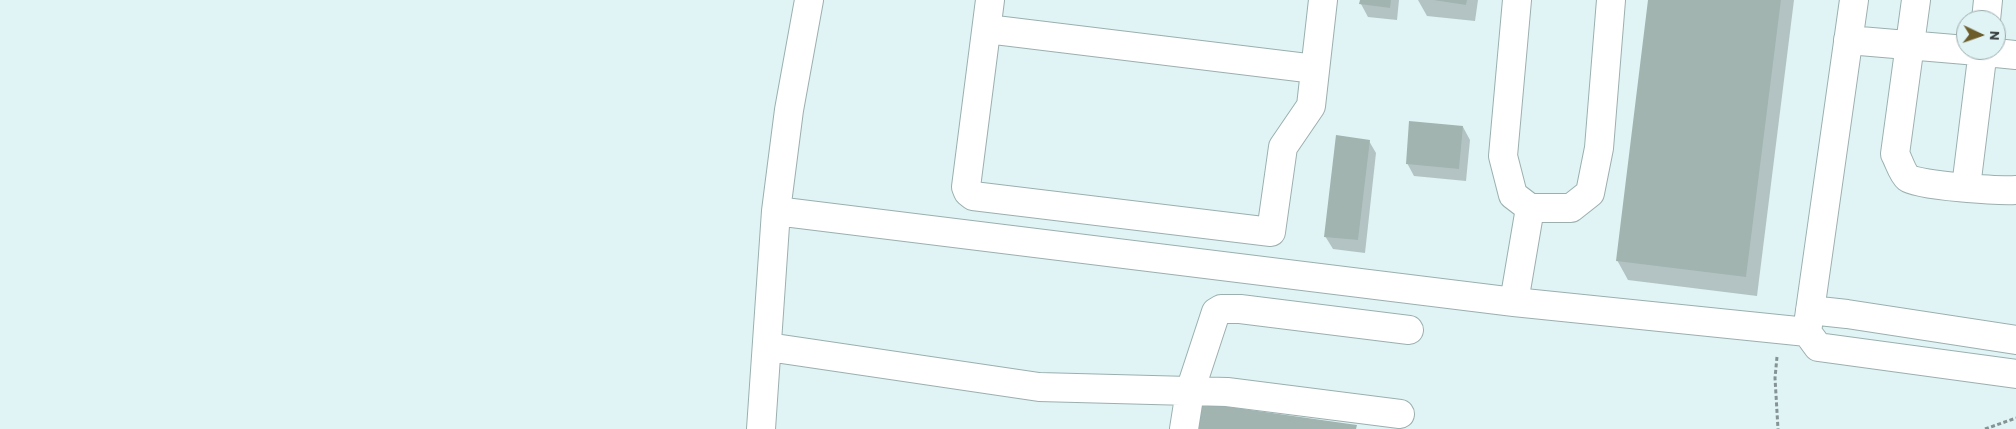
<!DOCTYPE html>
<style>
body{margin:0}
#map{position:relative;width:2016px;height:429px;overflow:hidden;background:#e0f4f5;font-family:Barlow,sans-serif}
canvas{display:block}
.north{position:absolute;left:1956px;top:10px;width:50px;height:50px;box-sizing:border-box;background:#e0f4f5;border:1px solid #9baaab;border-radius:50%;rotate:93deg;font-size:14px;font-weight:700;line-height:20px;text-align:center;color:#333b3b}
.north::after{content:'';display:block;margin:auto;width:18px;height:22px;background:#6c5d2b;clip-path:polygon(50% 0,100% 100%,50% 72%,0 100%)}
</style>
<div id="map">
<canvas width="2016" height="429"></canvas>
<div class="north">N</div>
</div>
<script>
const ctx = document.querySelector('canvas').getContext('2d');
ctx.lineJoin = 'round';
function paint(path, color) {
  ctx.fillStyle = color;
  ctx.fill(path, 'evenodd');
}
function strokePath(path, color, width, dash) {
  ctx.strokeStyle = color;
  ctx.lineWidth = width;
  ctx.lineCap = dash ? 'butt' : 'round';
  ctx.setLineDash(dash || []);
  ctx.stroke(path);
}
paint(new Path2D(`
 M1361,0h38l-2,20 -29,-3 -7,-13z
 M1418,0h60l-3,21 -48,-5z
 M1649,0h145l-37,296 -129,-16 -11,-20z
 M1463,127l7,13 -4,41 -52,-5 -7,-13z
 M1369,141l7,12 -11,100 -32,-4 -8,-13z`), '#0003');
paint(new Path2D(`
 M1360,0h31l-1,8 -31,-4z
 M1433,0h34l-1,5z
 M1648,0h133l-35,277 -130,-16z
 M1409,121l54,5 -4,43 -53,-5z
 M1336,135l34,5 -12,100 -34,-3z
 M1194,402l163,23 -1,4h-165z`), '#a2b4af');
const minor = new Path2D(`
 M990,0l-24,187 2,5 5,4 298,36 12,-85 28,-41 12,-106
 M1517,0l-14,156 10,39 17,13h41l19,-15 9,-45 12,-148
 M1854,0l-47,332 11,15 198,27
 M1916,0l-21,154c4,7 7,19 13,24 10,8 93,13 108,12
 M1986,20l2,-20
 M987,29l328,40
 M1848,40l118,10
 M1966,50l50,5
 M1966,187l17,-137
 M776,211l738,91 293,30
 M1514,302l16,-94
 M1810,310l37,4 169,26
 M768,347l271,40 188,5 173,22
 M761,429l15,-218 13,-101 20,-110
 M1184,429l6,-38 26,-79 5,-3h19l169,21`);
strokePath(minor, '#9bafaf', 30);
strokePath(new Path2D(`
 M1777,357l-2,21 3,51
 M1985,429l31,-11`), '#859394', 3, [4, 2.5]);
strokePath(minor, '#fff', 28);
</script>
